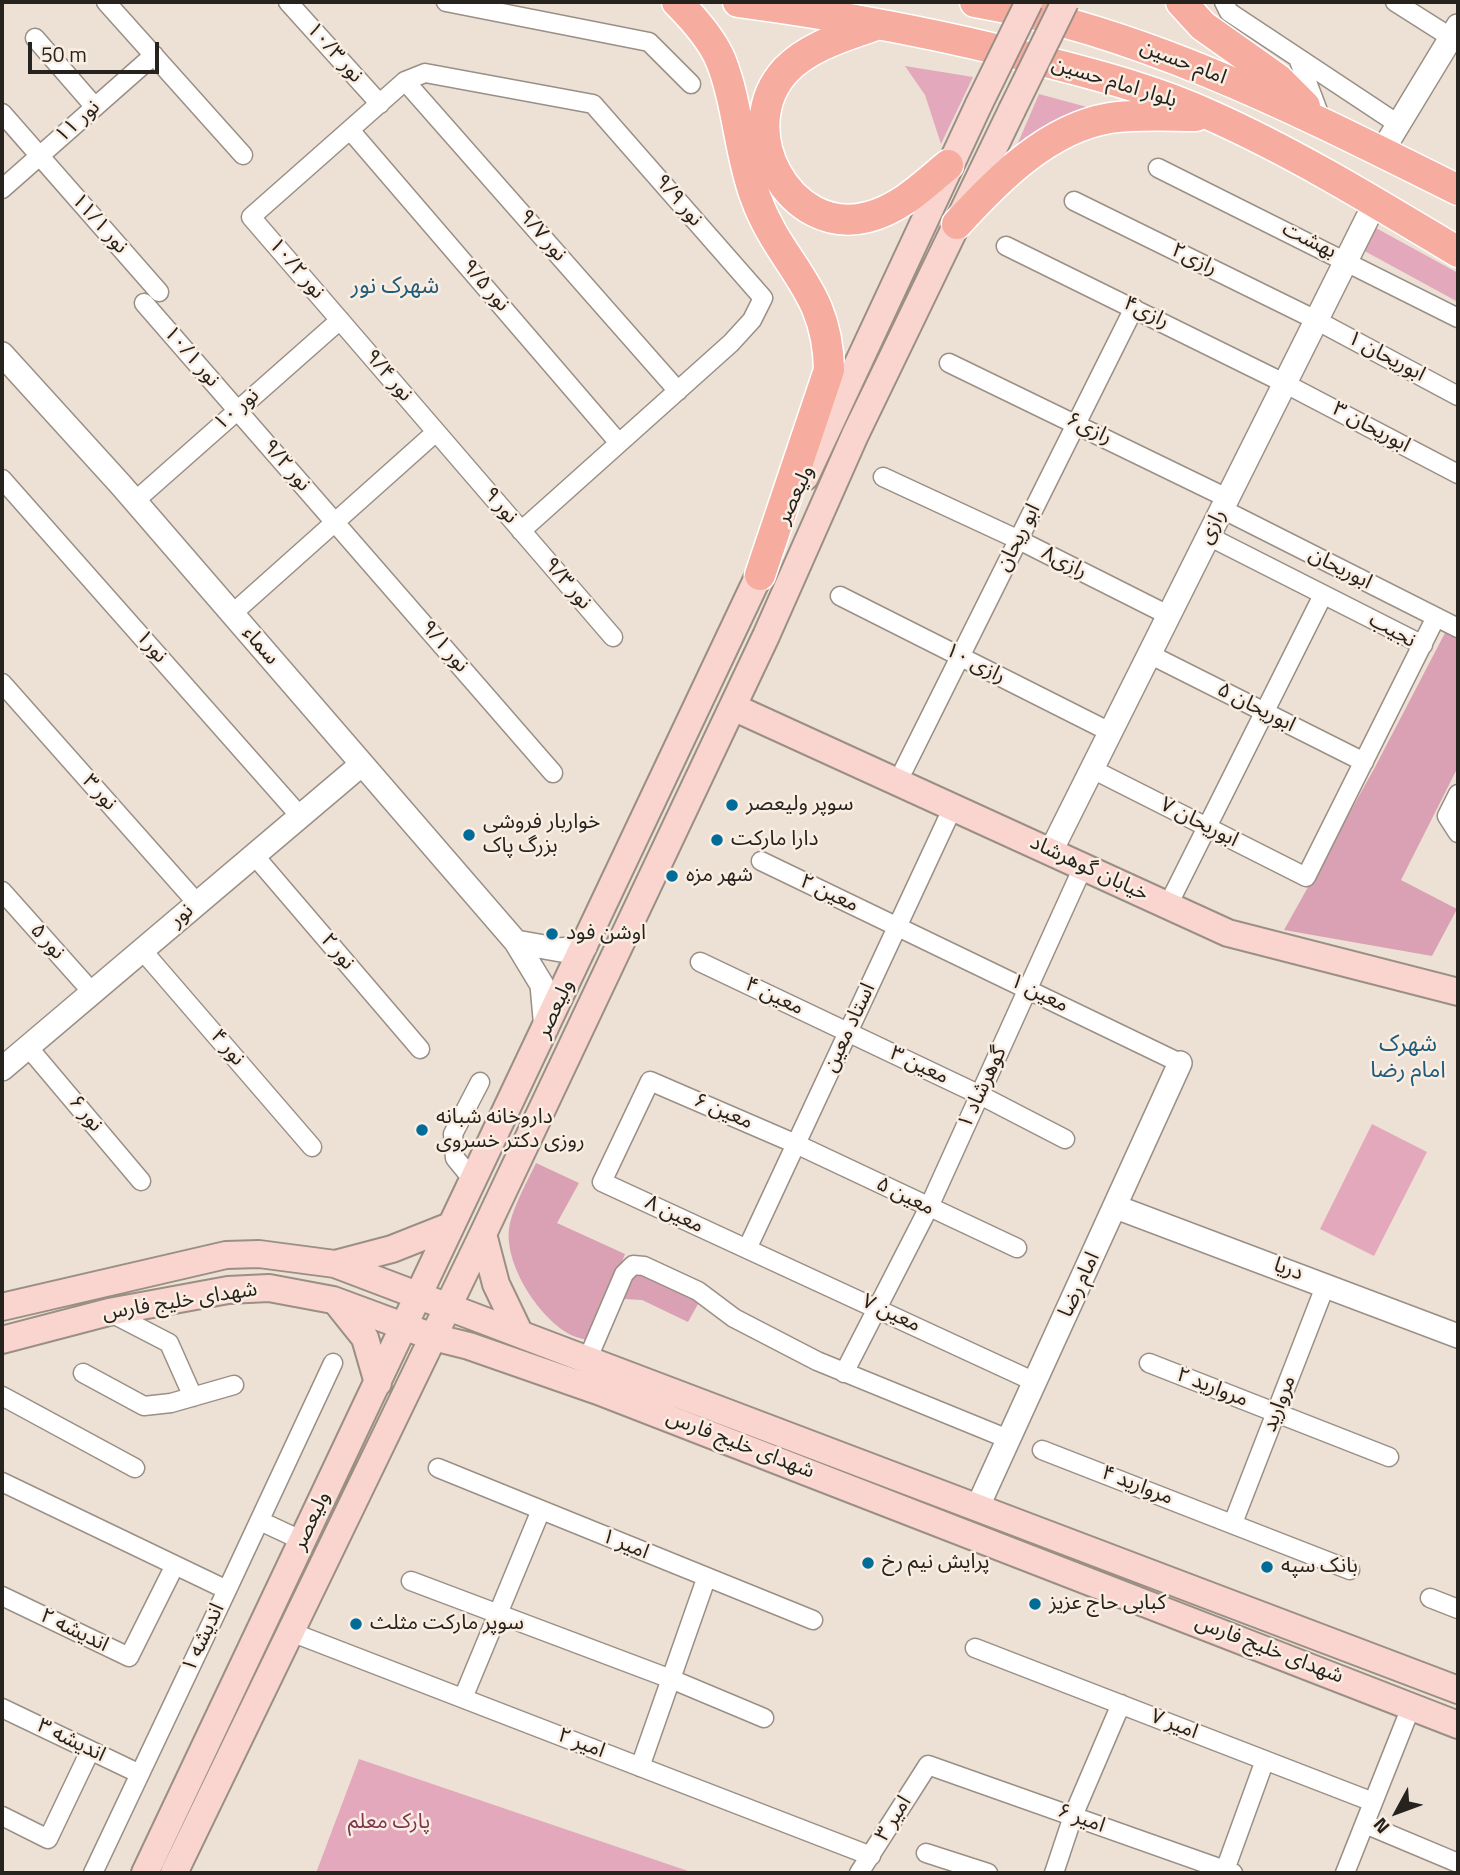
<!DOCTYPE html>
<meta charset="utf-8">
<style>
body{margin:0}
#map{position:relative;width:1460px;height:1875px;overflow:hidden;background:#ede1d6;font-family:"Titillium Web",sans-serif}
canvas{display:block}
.frame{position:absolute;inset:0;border:4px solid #26221e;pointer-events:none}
.north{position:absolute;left:1362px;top:1777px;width:70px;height:70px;-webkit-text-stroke:5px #faeee3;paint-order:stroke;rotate:229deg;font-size:19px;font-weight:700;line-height:28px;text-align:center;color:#26221e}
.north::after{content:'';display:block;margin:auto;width:24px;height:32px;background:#26221e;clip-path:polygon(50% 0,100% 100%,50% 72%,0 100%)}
.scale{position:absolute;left:28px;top:42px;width:131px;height:32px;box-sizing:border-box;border:4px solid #26221e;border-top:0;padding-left:9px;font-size:21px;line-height:24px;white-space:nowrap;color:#26221e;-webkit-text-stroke:5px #faeee3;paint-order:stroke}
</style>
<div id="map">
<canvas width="1460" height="1875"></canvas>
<div class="frame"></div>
<div class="north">N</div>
<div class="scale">50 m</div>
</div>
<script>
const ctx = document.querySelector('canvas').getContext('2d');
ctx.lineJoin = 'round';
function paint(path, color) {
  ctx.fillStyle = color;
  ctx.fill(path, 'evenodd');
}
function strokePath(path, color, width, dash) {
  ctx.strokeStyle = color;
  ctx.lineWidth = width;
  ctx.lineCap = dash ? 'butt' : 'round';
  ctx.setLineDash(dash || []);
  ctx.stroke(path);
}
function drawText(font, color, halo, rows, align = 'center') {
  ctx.font = font + ' "Titillium Web","Noto Sans Arabic",sans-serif';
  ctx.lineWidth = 5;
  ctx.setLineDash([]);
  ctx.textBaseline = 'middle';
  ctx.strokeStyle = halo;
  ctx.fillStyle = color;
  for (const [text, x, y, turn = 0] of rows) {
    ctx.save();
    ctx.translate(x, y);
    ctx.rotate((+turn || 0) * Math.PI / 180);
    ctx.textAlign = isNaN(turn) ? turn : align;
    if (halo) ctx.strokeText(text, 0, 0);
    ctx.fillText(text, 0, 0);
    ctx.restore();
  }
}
paint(new Path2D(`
 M905,66l68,11 -32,67 -16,-49z
 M1039,94l59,16 -50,16 -31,19z
 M1376,228l82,45v29l-99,-54 6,-17z
 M1372,1124l55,28 -53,104 -54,-27z
 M359,1759l335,114h-378z`), '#e3a8bc');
paint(new Path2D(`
 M1446,631l12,7v129l-57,113 56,29 -25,47 -148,-26 90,-161z
 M536,1163l43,20 -22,40 68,31 -34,87c-6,-2 -14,-3 -20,-6 -33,-17 -70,-75 -61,-112 5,-20 17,-41 26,-60z
 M637,1269l65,28 -14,25 -46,-22 -19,-1z`), '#daa0b3');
const minor = new Path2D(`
 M106,2l137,153
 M288,2l92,102
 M446,2l203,40 42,42
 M1224,2l5,10 169,112
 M1395,2l63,40
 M35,38l60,69
 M1298,58l20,53
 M405,81l273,310
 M2,113l157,179
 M350,130l269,313
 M1158,168l300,150
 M2,189l152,-134
 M1074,201l240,118 144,77
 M1006,246l278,137 174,91
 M144,303l409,470
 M949,363l278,135
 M883,477l136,63 149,75
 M2,479l298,337
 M135,501l205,-181
 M1222,509l236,119
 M521,531l210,-188 21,-23 11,-22 -170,-194 -168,-31 -20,8 -154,136c121,140 241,280 362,420
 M1208,536l215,109
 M840,596l270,136
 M232,614l204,-182
 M1149,654l215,108
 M2,683l195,220
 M904,769l230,-461
 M1092,769l214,108 130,-260
 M1458,794l-11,22 11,17
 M254,855l166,194
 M761,861l419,202
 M2,891l90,101
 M1168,905l155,-310
 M142,950l170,197
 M700,962l280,133 85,44
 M28,1047l113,134
 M473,1180l-18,-22 -2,-24 27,-52
 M1017,1248l-221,-104 -146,-63 -48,101 433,200
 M747,1249l206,-442
 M109,1312l60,31 24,54
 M588,1358l36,-84 9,-9 11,1 54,25 36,27 83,43 191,78
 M1149,1363l240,94
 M83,1373l61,33 27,-3 63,-18
 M844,1373l84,-164 155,-342
 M2,1396l133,72
 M1042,1450l308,120
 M438,1468l375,152
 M2,1482l225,108 -134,283
 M260,1521l43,20
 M1233,1523l93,-239
 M411,1581l260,98 93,39
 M227,1590l106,-227
 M2,1596l127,61 46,-92
 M1430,1598l28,11
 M291,1632l580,224
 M975,1648l398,154
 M463,1698l78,-188
 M2,1708l138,66
 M640,1767l66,-188
 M2,1816l46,23 42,-88
 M1365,1824l93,39
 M926,1853l62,20
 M1225,1870l40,-110
 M859,1873l69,-108 305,108
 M1054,1873l19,-57 48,-112
 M1345,1873l66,-166`);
const tertiary = new Path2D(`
 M1381,153l77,-127
 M2,354l119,131 395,457 26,43 4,44
 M1051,851l324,-648
 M516,942l45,8 24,-3
 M2,1069l360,-305
 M1116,1207l342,129
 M978,1506l202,-443`);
const secondary = new Path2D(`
 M805,477l174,-373
 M733,707l495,226 230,59
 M483,1234l13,50 23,48
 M335,1264l57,-15 58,-23
 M337,1303l28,35 13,45
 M2,1307l224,-52 33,-1 76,10 1123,426
 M2,1340l107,-28 119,-22 41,-2 64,12 100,37 36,9 129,45 860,334
 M145,1873l623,-1317
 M174,1873l309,-639 283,-598 89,-201 157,-325`);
const primary = new Path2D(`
 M677,2c17,17 35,37 44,59 17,43 18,92 34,135 25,70 73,91 74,174l-69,205
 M738,2c105,14 209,33 312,61 55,14 110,29 162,53 85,38 166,88 246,136
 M975,2c172,30 328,111 483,188
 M1181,2l22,24 75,53 27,27
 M876,25c-31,11 -67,21 -90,45 -55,59 3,168 82,147 32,-8 56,-32 80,-52
 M957,224c40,-44 91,-96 153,-106 28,-4 58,-2 86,-2`);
strokePath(minor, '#9a8f85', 21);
strokePath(tertiary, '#9a8f85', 26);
strokePath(secondary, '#9a8f85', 30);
strokePath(primary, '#fff', 33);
strokePath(minor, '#fff', 18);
strokePath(tertiary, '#fff', 23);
strokePath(secondary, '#fad5cf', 26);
strokePath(primary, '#f6ac9e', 30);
const secondaryBridge = new Path2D(`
 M979,104l50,-102
 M1012,110l53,-108`);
strokePath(secondaryBridge, '#9a8f85', 30, []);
strokePath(secondaryBridge, '#fad5cf', 26);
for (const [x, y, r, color] of [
 [732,805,7,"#026c99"],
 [469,835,7,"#026c99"],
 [717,840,7,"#026c99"],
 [672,876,7,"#026c99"],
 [552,934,7,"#026c99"],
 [422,1130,7,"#026c99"],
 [868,1563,7,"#026c99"],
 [1267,1567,7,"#026c99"],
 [1035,1604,7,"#026c99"],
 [356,1624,7,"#026c99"]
]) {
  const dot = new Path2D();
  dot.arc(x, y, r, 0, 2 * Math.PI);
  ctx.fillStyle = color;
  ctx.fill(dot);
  strokePath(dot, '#faeee3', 2.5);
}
drawText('21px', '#26221e', '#faeee3', [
 ["نور ۱۰/۳",334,53,48],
 ["امام حسین",1183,63,21],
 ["بلوار امام حسین",1114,83,17],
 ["نور ۱۱",78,122,-42],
 ["نور ۹/۹",678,201,49],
 ["نور ۱۱/۱",99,224,48],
 ["نور ۹/۷",542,236,49],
 ["بهشت",1309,241,26],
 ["رازی۲",1194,260,26],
 ["نور ۱۰/۲",296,269,49],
 ["نور ۹/۵",485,286,49],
 ["رازی۴",1146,313,26],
 ["نور ۱۰/۱",191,357,49],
 ["ابوریحان ۱",1386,357,28],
 ["نور ۹/۴",388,376,49],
 ["نور ۱۰",237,410,-41],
 ["ابوریحان ۳",1371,428,28],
 ["رازی۶",1089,429,26],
 ["نور ۹/۲",286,466,49],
 ["ولیعصر",796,495,-65],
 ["نور ۹",500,506,49],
 ["رازی",1213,527,-63],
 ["ابو ریحان",1019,538,-63],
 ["رازی۸",1064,563,27],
 ["ابوریحان",1340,569,27],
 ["نور ۹/۳",567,584,49],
 ["نجیب",1392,631,29],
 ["سماء",260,646,49],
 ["نور۱",151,647,49],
 ["نور ۹/۱",444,647,49],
 ["رازی ۱۰",975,664,27],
 ["ابوریحان ۵",1256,708,27],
 ["نور ۳",99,793,48],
 ["ابوریحان ۷",1199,823,27],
 ["خیابان گوهرشاد",1089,869,25],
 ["معین ۲",829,894,25],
 ["نور",182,916,-40],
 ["نور ۵",47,942,48],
 ["نور ۲",337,952,50],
 ["معین ۱",1039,994,26],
 ["معین ۴",774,997,25],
 ["ولیعصر",556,1009,-65],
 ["استاد معین",850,1028,-65],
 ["نور ۴",227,1048,49],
 ["معین ۳",919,1066,25],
 ["گوهرشاد ۱",983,1088,-65],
 ["معین ۶",723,1112,23],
 ["نور ۶",85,1114,50],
 ["معین ۵",905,1197,26],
 ["معین ۸",674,1215,25],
 ["دریا",1288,1270,20],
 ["امام رضا",1080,1285,-65],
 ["شهدای خلیج فارس",180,1302,-9],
 ["معین ۷",891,1314,25],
 ["مروارید ۲",1212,1388,21],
 ["مروارید",1280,1404,-69],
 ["شهدای خلیج فارس",740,1445,21],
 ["مروارید ۴",1137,1486,21],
 ["ولیعصر",312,1521,-65],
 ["امیر ۱",625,1545,22],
 ["اندیشه ۲",74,1631,26],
 ["اندیشه ۱",204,1638,-65],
 ["شهدای خلیج فارس",1269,1650,21],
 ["امیر ۷",1174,1725,21],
 ["اندیشه ۳",71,1741,26],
 ["امیر ۲",581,1744,21],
 ["امیر ۳",894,1819,-58],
 ["امیر ۶",1081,1819,20]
]);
drawText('21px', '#26221e', '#faeee3', [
 ["سوپر ولیعصر",746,805],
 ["خواربار فروشی",483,823],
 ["بزرگ پاک",483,847],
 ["دارا مارکت",731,840],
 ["شهر مزه",686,876],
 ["اوشن فود",566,934],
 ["داروخانه شبانه",436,1118],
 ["روزی دکتر خسروی",436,1142],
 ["پرایش نیم رخ",882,1563],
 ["بانک سپه",1281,1567],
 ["کبابی حاج عزیز",1049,1604],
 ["سوپر مارکت مثلث",370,1624]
], 'left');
drawText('21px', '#7c3652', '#faeee3', [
 ["پارک معلم",389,1823]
]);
drawText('23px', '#205b7c', '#faeee3', [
 ["شهرک نور",395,287],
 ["شهرک",1408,1045],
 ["امام رضا",1408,1071]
]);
</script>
